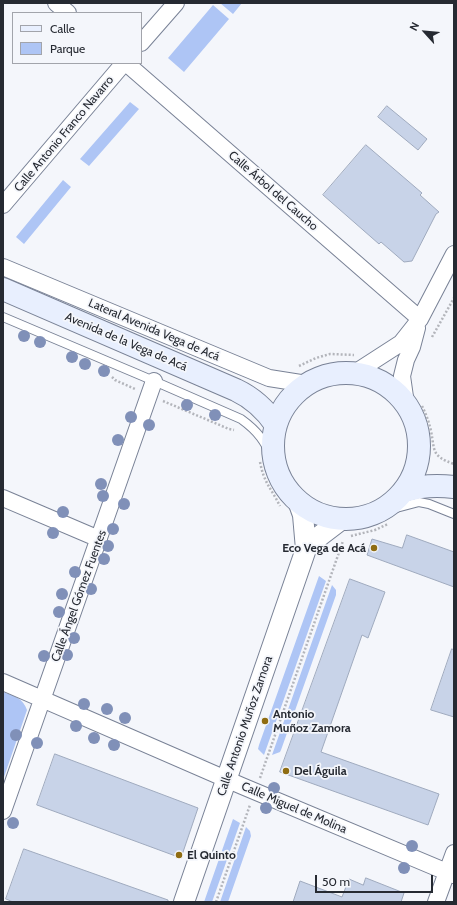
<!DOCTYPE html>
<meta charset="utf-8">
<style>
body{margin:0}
#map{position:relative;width:457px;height:905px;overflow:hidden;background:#f4f6fb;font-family:Cabin,sans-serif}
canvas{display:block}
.frame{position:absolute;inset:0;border:4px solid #262a32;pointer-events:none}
.legend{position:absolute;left:12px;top:12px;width:130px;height:52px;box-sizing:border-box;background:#f4f6fb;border:1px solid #a2a4ab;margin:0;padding:5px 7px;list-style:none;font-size:12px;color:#262a32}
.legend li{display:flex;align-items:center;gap:8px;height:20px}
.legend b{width:20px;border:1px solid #a2a4ab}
.north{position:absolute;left:405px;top:12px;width:40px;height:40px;-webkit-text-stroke:3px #f4f6fb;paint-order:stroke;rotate:297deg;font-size:11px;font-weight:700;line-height:16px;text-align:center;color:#262a32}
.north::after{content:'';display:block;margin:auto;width:14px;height:18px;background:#262a32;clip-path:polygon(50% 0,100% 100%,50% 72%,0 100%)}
.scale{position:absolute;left:315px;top:875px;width:118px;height:18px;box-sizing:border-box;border:2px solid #262a32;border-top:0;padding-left:5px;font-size:12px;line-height:14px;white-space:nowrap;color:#262a32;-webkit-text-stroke:3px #f4f6fb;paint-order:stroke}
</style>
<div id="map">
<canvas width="457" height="905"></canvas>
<div class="frame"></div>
<ul class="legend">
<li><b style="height:5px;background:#e8effe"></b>Calle</li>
<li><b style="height:11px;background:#aec5f5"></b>Parque</li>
</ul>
<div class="north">N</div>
<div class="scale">50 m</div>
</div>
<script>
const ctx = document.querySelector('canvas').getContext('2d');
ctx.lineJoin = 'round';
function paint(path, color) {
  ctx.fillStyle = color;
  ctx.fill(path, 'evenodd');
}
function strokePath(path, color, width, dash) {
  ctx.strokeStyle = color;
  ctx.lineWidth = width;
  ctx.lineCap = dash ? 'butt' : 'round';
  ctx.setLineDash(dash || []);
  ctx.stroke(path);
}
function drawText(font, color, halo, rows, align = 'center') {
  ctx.font = font + ' Cabin,sans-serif';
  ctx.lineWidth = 3.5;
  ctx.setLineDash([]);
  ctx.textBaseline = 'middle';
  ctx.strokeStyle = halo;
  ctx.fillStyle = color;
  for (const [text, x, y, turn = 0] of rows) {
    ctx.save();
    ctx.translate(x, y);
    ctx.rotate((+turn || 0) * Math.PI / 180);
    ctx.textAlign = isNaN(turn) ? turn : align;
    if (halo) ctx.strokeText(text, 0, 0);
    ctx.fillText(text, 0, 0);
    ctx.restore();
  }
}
paint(new Path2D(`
 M220,3h22l-9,11z
 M213,5l16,14 -45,53 -16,-14z
 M130,102l9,7 -50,57 -9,-7z
 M63,180l8,7 -47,57 -8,-7z
 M319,576l7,5 -62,174 -6,-6 1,-4z
 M332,585l4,5v5l-55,155 -1,2 -8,3z
 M3,692c11,4 20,6 24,18l-24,70z
 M233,819l7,4 -28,79h-8z
 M246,827l4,4 1,5 -23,66h-8z`), '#aec5f5');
const building = new Path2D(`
 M387,106l40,33 -9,11 -40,-33z
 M366,145l56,48 -2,2 19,17 -3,2 -24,47 -8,1 -23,-20 -2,2 -56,-49z
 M407,535l47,17v35l-87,-32 5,-16 30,9z
 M350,579l35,13 -17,46 -6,-3 -41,117 118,42 -11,31 -148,-53z
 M452,649l2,1v67l-23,-7z
 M55,754l143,54 -17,50 -144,-53z
 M24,849l144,51v2h-155l-7,-3z
 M366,878l38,15 -3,9h-108l7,-21 42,16 7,-18 14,6z`);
paint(building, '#c8d3e8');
strokePath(building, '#9faabe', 1);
const service = new Path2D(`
 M3,317l151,64 87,38c18,13 23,22 33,41
 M376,512l9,-1 34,-9 10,2 25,10`);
const minor = new Path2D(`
 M56,3l12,10
 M141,43l35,-40
 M126,63l294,256
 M3,205l121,-142
 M3,267l266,111 38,6
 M353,374l48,-31 19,-24 34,-65
 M406,404l-4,-28 4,-16 6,-13 5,-19
 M3,498l96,41
 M3,682l239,104 212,89
 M3,811l151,-430
 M436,902l18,-49`);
const tertiary = new Path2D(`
 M298,501l5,14 3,34
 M184,902l122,-353 15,-14 21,-16`);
const secondary = new Path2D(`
 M3,289l233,101c17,8 29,19 40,35
 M273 446a73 73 0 1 1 146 0a73 73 0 1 1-146 0Z
 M405,491c17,-6 32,-6 49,-4`);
strokePath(service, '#798296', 10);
strokePath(minor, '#798296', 18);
strokePath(tertiary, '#798296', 22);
strokePath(secondary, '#798296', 24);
strokePath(new Path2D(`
 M432,337l22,-39
 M299,366l17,-8 14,-4 24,1
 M112,377l3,3 20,9
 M163,401l66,28 5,1
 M422,406c4,8 7,16 9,25 4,20 0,25 23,33
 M260,462c4,21 11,26 20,44
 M351,536l24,-6 13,-6
 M260,778l83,-237
 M216,902l34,-97`), '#b3b5bb', 2.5, [2, 2]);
strokePath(service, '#fff', 8);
strokePath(minor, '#fff', 16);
strokePath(tertiary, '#fff', 20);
strokePath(secondary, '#e8effe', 22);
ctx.fillStyle = '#8090b8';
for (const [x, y] of [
 [24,336],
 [40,342],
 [72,357],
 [85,364],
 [104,371],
 [187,405],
 [215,415],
 [131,417],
 [149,425],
 [118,440],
 [101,484],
 [103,496],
 [124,504],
 [63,512],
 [113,529],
 [53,533],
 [108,546],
 [104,559],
 [75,572],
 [91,589],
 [62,594],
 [59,612],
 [74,638],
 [67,655],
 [44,656],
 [84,704],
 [107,709],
 [125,718],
 [76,726],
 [16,735],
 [94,738],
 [37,743],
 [114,745],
 [274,788],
 [266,808],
 [13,823],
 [412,846],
 [404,868]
]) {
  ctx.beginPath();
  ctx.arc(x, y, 6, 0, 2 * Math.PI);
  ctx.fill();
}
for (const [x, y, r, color] of [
 [374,548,4,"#8f6c11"],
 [265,721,4,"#8f6c11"],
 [286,771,4,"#8f6c11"],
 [179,855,4,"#8f6c11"]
]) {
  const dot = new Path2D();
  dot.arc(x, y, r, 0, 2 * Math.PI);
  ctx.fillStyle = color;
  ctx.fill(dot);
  strokePath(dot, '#f4f6fb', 1.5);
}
drawText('12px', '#262a32', '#f4f6fb', [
 ["Calle Antonio Franco Navarro",64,134,-50],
 ["Calle Árbol del Caucho",273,191,41],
 ["Lateral Avenida Vega de Acá",154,330,23],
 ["Avenida de la Vega de Acá",126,342,23],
 ["Calle Ángel Gómez Fuentes",79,596,-70],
 ["Calle Antonio Muñoz Zamora",245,726,-71],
 ["Calle Miguel de Molina",294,808,23]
]);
drawText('bold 12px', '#262a32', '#f4f6fb', [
 ["Eco Vega de Acá",366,548,"right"],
 ["Antonio",273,714],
 ["Muñoz Zamora",273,728],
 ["Del Águila",294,771],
 ["El Quinto",187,855]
], 'left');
</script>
